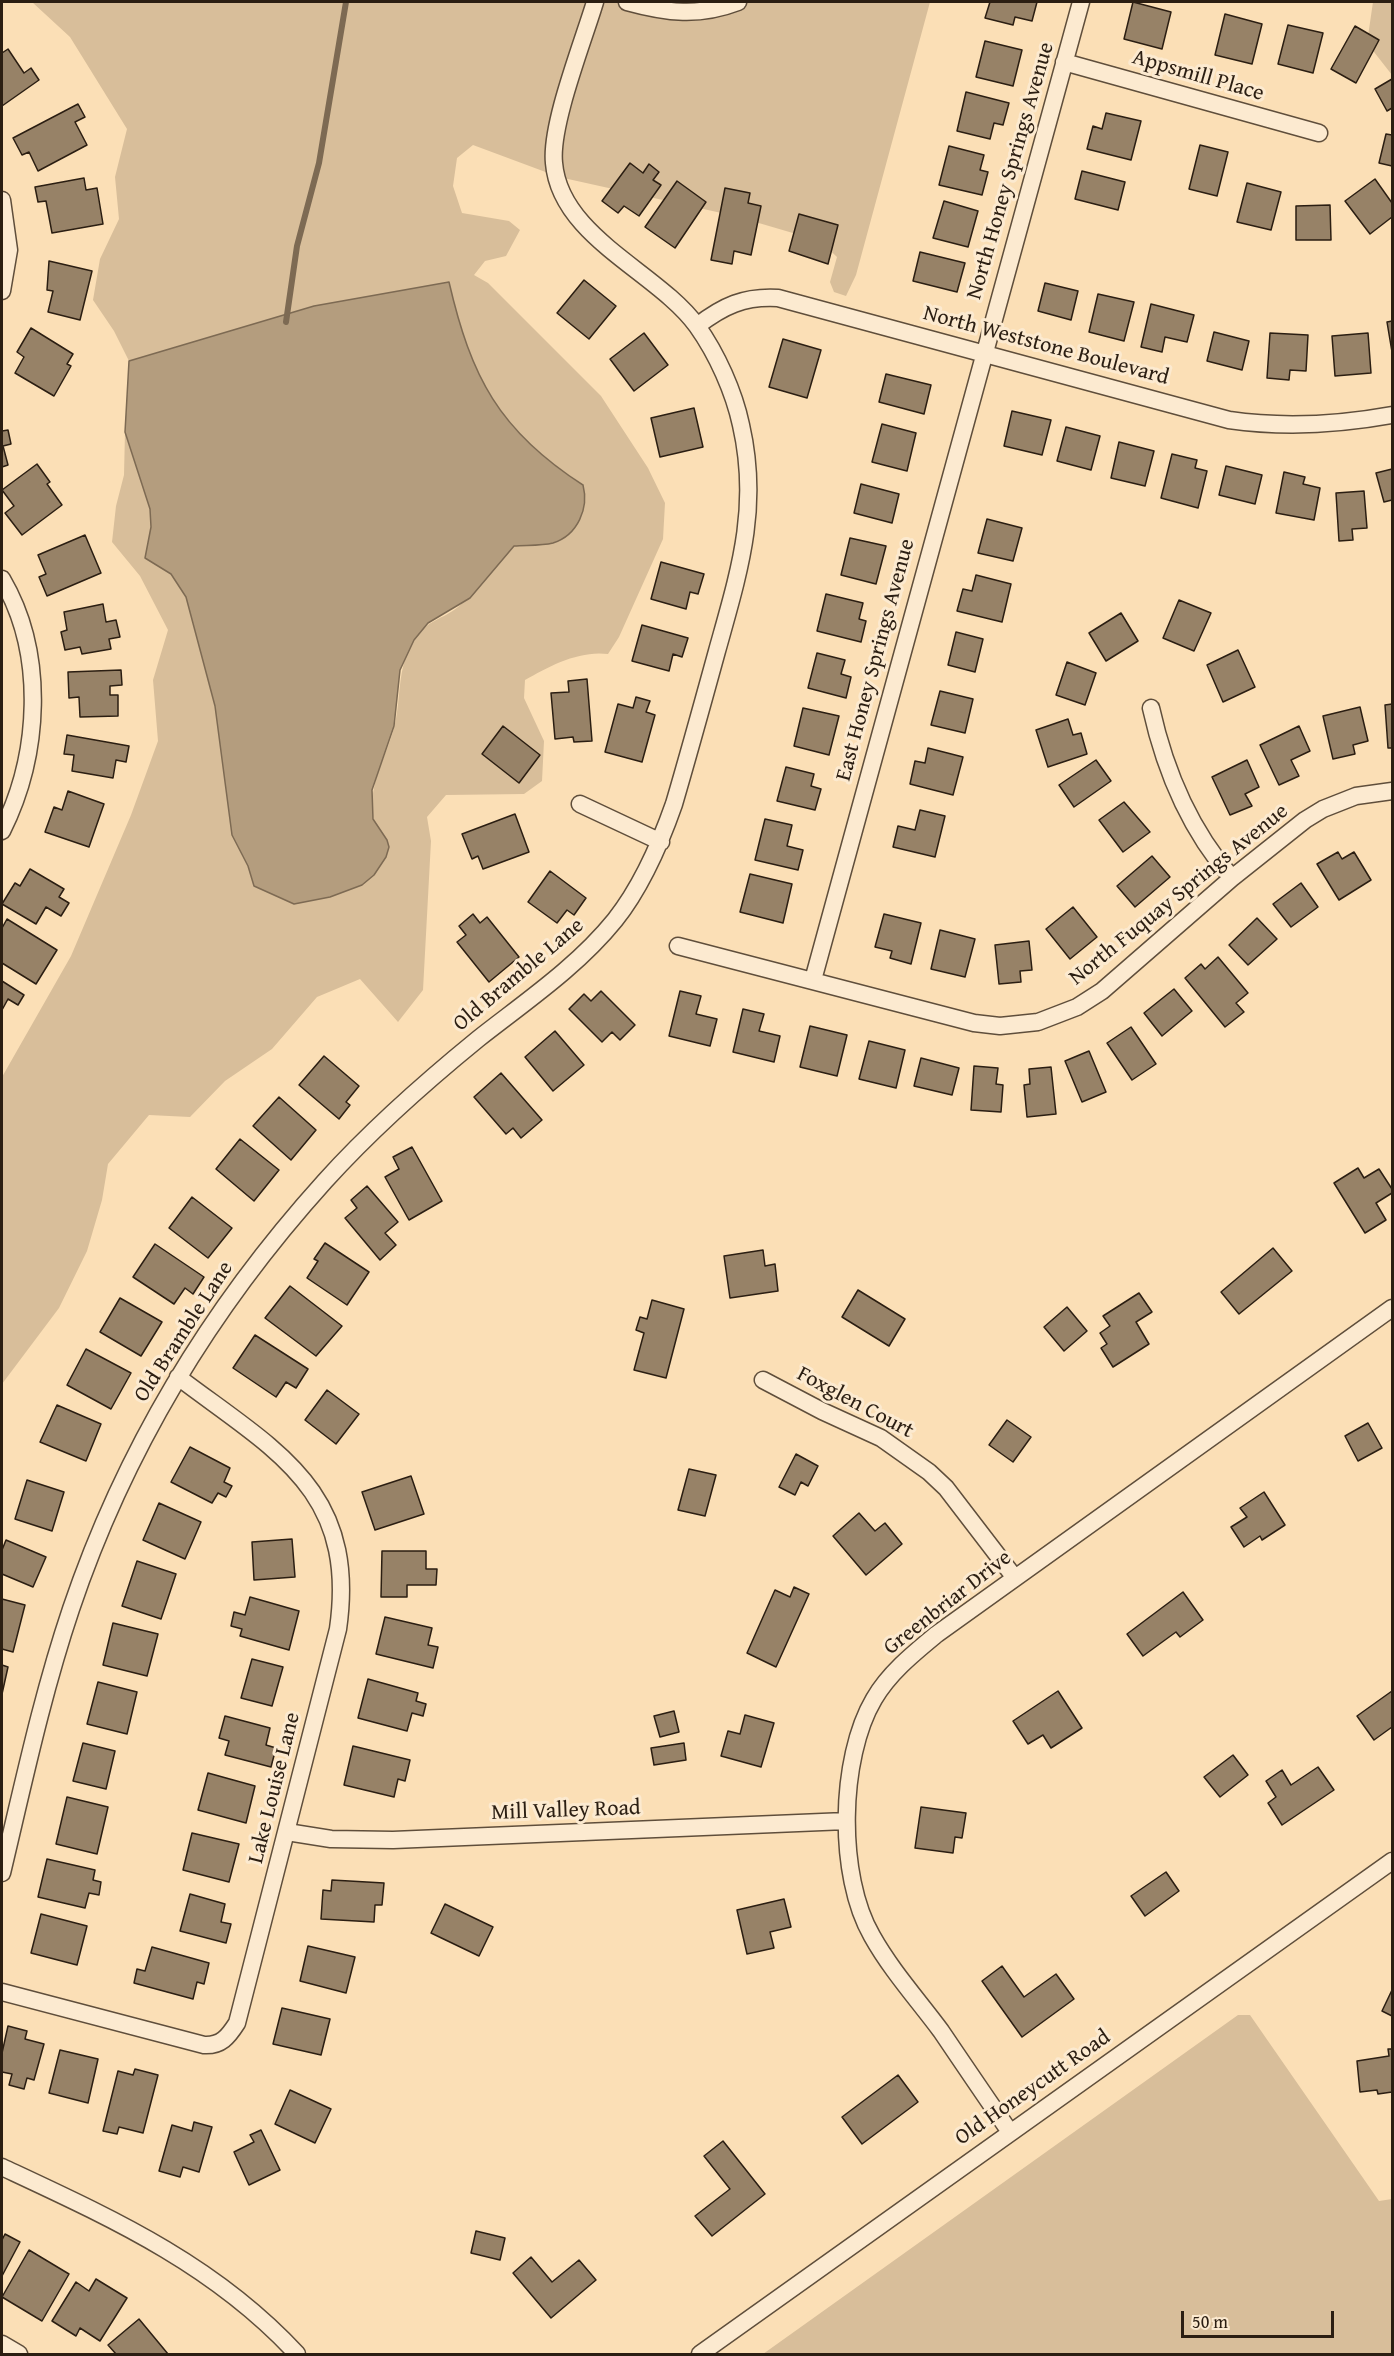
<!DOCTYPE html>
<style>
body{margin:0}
#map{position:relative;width:1394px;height:2356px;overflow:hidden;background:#fbdfb6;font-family:"Gentium Book Plus",serif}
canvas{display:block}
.frame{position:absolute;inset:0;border:3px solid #2b1e12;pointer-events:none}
.scale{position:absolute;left:1181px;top:2311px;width:153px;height:27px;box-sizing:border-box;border:3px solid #2b1e12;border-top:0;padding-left:8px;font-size:18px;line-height:21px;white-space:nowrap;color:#2b1e12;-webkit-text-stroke:4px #fcead0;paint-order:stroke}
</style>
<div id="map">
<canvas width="1394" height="2356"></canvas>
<div class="frame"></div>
<div class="scale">50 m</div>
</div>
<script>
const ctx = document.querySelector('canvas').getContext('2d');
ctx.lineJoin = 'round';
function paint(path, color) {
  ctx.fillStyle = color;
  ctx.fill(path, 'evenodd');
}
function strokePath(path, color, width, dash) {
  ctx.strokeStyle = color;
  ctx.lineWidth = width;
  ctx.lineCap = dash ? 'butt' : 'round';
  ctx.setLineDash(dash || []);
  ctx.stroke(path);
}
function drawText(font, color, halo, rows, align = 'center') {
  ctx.font = font + ' "Gentium Book Plus",serif';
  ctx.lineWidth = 6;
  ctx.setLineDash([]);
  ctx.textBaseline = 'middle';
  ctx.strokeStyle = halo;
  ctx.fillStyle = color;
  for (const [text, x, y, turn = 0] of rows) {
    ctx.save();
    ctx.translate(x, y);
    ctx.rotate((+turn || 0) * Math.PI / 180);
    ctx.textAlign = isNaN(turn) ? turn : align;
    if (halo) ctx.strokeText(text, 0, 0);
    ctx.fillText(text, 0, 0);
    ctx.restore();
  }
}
paint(new Path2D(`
 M32,2h898l-74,273 -10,21 -12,-4 -4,-10 7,-25 -17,-16 -85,-25 -176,-39 -86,-32 -16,13 -4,28 9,27 47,8 11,9 -14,26 -21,5 -11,14 14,8 113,113 47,72 17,35 -2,36 -44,98 -11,17c-28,-4 -59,12 -83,26l-1,18 20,43 -2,40 -18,13 -78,1 -19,22 4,24 -8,149 -25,32 -38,-43 -43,18 -45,52 -47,32 -35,36 -41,-2 -41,49 -6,36 -15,51 -28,57 -57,76v-307l69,-121 60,-141 27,-74 -5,-61 15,-50 -28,-54 -28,-34 4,-36 8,-31 1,-43 25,77 1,18 -5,31 25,16 15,23 29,109 17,129 16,31 6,20 133,-46c-5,-7 -13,-16 -14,-24 -5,-31 13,-59 21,-88 8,-31 2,-61 21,-89 13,-20 27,-19 43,-32 21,-19 37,-41 56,-61l39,-3 30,-59c-84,-53 -112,-107 -134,-202l-135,24 -185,55 -15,-30 -21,-31 7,-41 19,-40 -4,-42 12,-48 -57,-92z
 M1373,2h19v73l-25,-32z
 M1238,2015h12l129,186 13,-2v155h-629z`), '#d8be9a');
const water = new Path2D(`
 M449,282c22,95 50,149 134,203 6,23 -5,50 -30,58 -12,3 -27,2 -39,3l-44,52 -42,25 -14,17 -14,30 -6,56 -22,64 1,29 14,21 2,7 -3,10 -12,18 -12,10 -32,12 -36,7 -40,-18 -6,-20 -16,-31 -17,-129 -29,-109 -15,-23 -26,-16 6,-31 -1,-18 -25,-77 4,-71 185,-55z`);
paint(water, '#b49d7e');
strokePath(water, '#7d6a53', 1.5);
strokePath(new Path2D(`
 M286,322l11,-76 22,-83 27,-161`), '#7d6a53', 6);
const building = new Path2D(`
 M990,2h47l-5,19 -17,-4 -2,8 -28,-7z
 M1133,2l38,10 -9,37 -38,-10z
 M1225,14l37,10 -10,40 -37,-9z
 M1288,25l35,8 -10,40 -35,-9z
 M1355,26l24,14 -23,43 -25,-14z
 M985,41l37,9 -9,36 -37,-9z
 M8,49l16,24 7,-5 8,12 -37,26v-53z
 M1392,79v29l-5,3 -12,-22z
 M966,92l43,11 -6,22 -9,-2 -4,16 -33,-8z
 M78,104l7,13 -10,5 12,23 -49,26 -9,-19 -7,3 -9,-17z
 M1106,113l35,8 -10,39 -44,-11 6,-23 9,3z
 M1386,134l6,1v31l-13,-3z
 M1200,145l28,7 -11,44 -28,-7z
 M949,146l35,9 -4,15 8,2 -6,23 -43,-10z
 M630,163l13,10 6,-9 10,8 -6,8 8,5 -22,31 -15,-10 -6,7 -16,-12z
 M1082,171l43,11 -7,28 -43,-11z
 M84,178l2,12 11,-2 6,36 -51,9 -6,-32 -8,1 -3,-15z
 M1375,179l17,24v14l-22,17 -25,-33z
 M677,181l29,21 -31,46 -30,-21z
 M1247,183l34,9 -10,38 -34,-8z
 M725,188l25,5 -2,10 13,3 -10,49 -17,-4 -2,13 -21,-4z
 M944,201l34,10 -10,36 -35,-9z
 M1330,205l1,35h-35v-34z
 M799,214l39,11 -10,39 -39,-13z
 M920,252l45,11 -8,29 -44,-11z
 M49,261l43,10 -12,49 -32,-8 5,-21 -6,-1z
 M584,280l32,26 -27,33 -32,-26z
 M1045,283l33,8 -7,29 -33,-9z
 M1098,294l36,8 -10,39 -35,-9z
 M1151,304l43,11 -7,27 -22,-5 -3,15 -21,-5z
 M1392,321v31l-5,-30z
 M31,328l42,26 -6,10 4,2 -17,30 -39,-23 9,-16 -7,-5z
 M1214,332l35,9 -7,29 -35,-9z
 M644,333l24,32 -34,26 -24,-32z
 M1270,333l38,2 -2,36 -16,-1 -1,10 -22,-2z
 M1368,333l3,40 -36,3 -3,-40z
 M783,339l38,11 -14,48 -38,-11z
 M886,374l45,11 -7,29 -45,-12z
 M694,408l9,39 -43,10 -9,-39z
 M1012,411l39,9 -9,35 -38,-9z
 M882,424l34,9 -9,38 -35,-9z
 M1066,427l34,9 -9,34 -34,-9z
 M8,430l3,14 -8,2 5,19 -6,2v-36z
 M1119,442l35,9 -9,35 -34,-8z
 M1172,454l25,6 -2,8 12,3 -9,37 -37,-10z
 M37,464l13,18 -3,2 15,21 -40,30 -17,-22 9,-7 -12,-16z
 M1226,466l36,9 -7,29 -36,-9z
 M1392,469v31l-8,2 -8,-29z
 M1284,472l21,5 -2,7 17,4 -6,32 -38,-7z
 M861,484l38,10 -7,29 -38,-10z
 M1364,491l3,37 -15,1 1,11 -14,1 -3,-48z
 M987,519l35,9 -9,33 -35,-8z
 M85,535l16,38 -54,23 -8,-19 7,-3 -8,-19z
 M850,538l36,8 -10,38 -35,-9z
 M661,562l43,12 -6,20 -8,-2 -4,17 -35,-10z
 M976,575l35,9 -9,38 -45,-11 6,-22 9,2z
 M826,594l37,9 -4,16 7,2 -5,21 -44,-11z
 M1179,600l32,13 -17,38 -31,-13z
 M103,604l3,18 10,-2 4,17 -11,2 2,10 -29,5 -2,-7 -15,3 -4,-18 6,-2 -3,-18z
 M1121,613l17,28 -32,20 -17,-28z
 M642,625l46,13 -6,19 -9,-3 -4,17 -37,-10z
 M956,632l27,7 -8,33 -27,-7z
 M1238,650l17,37 -32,15 -16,-37z
 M817,653l28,7 -4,14 10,3 -5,21 -38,-10z
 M1067,662l29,11 -11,32 -29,-10z
 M121,670l1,15 -12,1v9h8v21l-38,1 -1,-20 -10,1 -1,-26z
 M587,679l5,62 -18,1 -1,-5 -18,2 -4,-46 18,-1 -1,-11z
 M940,691l33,8 -8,34 -34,-8z
 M636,697l14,4 -4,11 9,3 -13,47 -37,-10 13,-48 15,4z
 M1392,704v44h-4l-3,-43z
 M1360,707l8,34 -15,4 2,9 -22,5 -10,-43z
 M803,708l36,8 -10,39 -35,-9z
 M1068,719l5,16 8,-2 6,21 -39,13 -12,-37z
 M503,726l37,29 -21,28 -37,-29z
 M1299,726l11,25 -19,9 8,16 -20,9 -19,-40z
 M67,735l62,11 -3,16 -10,-2 -3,18 -41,-7 2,-16 -10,-1z
 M928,748l35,9 -10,38 -43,-11 5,-23 10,2z
 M1096,760l15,21 -37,26 -15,-22z
 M1247,760l12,27 -14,7 7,12 -22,9 -18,-38z
 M786,767l28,7 -3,12 10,3 -6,21 -38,-9z
 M68,791l36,13 -15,43 -44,-15 9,-25 8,3z
 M1124,802l26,30 -27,20 -24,-32z
 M920,810l25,6 -10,41 -42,-10 5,-21 17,4z
 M515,814l14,38 -46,17 -5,-13 -6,3 -10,-25z
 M765,819l27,6 -5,21 16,4 -5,20 -43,-10z
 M1338,852l4,7 12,-7 17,28 -32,20 -22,-36z
 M1152,856l18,21 -35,30 -18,-21z
 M30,869l34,20 -5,8 10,6 -8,13 -15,-9 -10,17 -34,-20 13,-21 5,3z
 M550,871l36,27 -12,17 -7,-5 -10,13 -29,-21z
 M750,874l42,10 -9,39 -43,-11z
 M1301,883l17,24 -27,20 -18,-23z
 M1073,907l24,30 -27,22 -24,-30z
 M473,914l7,9 7,-6 32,40 -30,25 -32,-40 9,-7 -7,-9z
 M884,914l37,9 -10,41 -21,-6 2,-7 -17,-4z
 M1257,918l20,21 -29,26 -19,-20z
 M7,919l50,31 -21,34 -34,-21v-35z
 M940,930l35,9 -10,38 -34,-8z
 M1029,941l3,29 -12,1 1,11 -22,2 -4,-39z
 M1218,957l30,36 -12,10 8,9 -19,15 -40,-49 16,-14 4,5z
 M2,981l22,14 -6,10 -10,-6 -6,11z
 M1174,989l18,22 -30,25 -18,-23z
 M601,991l34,34 -15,15 -8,-8 -10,10 -33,-33 15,-15 7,7z
 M680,991l21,5 -5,18 21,5 -7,27 -41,-10z
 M743,1009l21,5 -5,17 21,5 -6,26 -41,-10z
 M810,1026l37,9 -10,41 -37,-9z
 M1131,1027l25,37 -24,16 -25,-37z
 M555,1031l29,34 -31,26 -28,-34z
 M869,1041l36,9 -9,38 -37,-9z
 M1089,1051l17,41 -24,10 -17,-41z
 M324,1056l35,30 -13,16 4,3 -11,14 -40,-34z
 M921,1058l38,10 -7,27 -38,-9z
 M974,1066l24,2 -2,16 7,1 -2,27 -30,-2z
 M1051,1067l5,47 -29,3 -3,-32 6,-1 -1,-15z
 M501,1073l41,47 -21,18 -8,-10 -7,6 -32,-37z
 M279,1097l37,33 -25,30 -38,-34z
 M240,1139l39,31 -25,31 -38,-32z
 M412,1147l30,54 -33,19 -24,-43 14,-8 -6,-12z
 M1358,1168l6,10 15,-9 13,20v4l-16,10 10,17 -21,13 -31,-50z
 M367,1186l31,36 -13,11 11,12 -16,15 -35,-42 12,-10 -6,-8z
 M192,1197l40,31 -24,30 -39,-30z
 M325,1243l44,29 -22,33 -40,-27 11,-17 -4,-2z
 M155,1244l49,33 -11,17 -8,-6 -11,16 -41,-27z
 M1273,1248l19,23 -53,43 -18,-22z
 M763,1250l2,16 10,-2 3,27 -48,7 -6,-42z
 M290,1286l52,40 -26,30 -51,-38z
 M858,1290l47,29 -16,27 -47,-29z
 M1139,1293l13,19 -16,10 13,22 -36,23 -12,-19 6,-4 -7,-11 10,-7 -7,-10z
 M120,1298l42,24 -21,34 -41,-24z
 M652,1300l32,9 -18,69 -32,-8 10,-37 -8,-3 4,-13 7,2z
 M1067,1307l20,24 -23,20 -20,-24z
 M255,1335l53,34 -12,19 -10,-6 -10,15 -43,-29z
 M86,1349l45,24 -20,36 -44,-24z
 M327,1390l32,24 -23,30 -31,-24z
 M57,1405l44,19 -15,37 -46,-19z
 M1007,1420l24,17 -18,25 -24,-17z
 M1368,1423l14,25 -24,13 -13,-25z
 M190,1447l40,21 -6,14 8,4 -6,11 -8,-4 -6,10 -41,-21z
 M796,1454l22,12 -10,20 -7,-4 -6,13 -16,-8z
 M689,1469l27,6 -11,41 -27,-6z
 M411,1476l13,38 -49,16 -13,-38z
 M27,1480l37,12 -12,39 -37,-12z
 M1264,1492l21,33 -23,15 -2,-4 -16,11 -13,-20 16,-10 -7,-9z
 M159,1503l42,19 -16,37 -42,-19z
 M859,1513l16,18 10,-8 17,21 -36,31 -33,-39z
 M292,1539l3,38 -41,3 -2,-38z
 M6,1540l40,17 -13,30 -31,-13v-24z
 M382,1551h44v18h11l-1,16h-29v12h-26z
 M137,1561l39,13 -15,45 -39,-13z
 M794,1587l15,7 -33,73 -29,-14 28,-63 15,7z
 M1183,1592l20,28 -23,17 -4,-5 -33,24 -16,-22z
 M250,1597l49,14 -10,39 -49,-14 2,-7 -11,-3 3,-14 11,3z
 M2,1599l23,6 -12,47 -11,-3z
 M385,1617l47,11 -4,17 10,2 -5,21 -57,-14z
 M113,1623l45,11 -11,42 -44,-11z
 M252,1659l31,8 -11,39 -31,-8z
 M2,1665l6,2 -6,27z
 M368,1679l50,14 -2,8 10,3 -3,12 -11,-3 -5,18 -49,-13z
 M98,1682l39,10 -10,42 -40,-10z
 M1058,1691l24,37 -31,20 -8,-13 -15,9 -15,-23z
 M1392,1691v36l-18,13 -17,-24z
 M674,1711l5,21 -19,5 -6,-21z
 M745,1715l29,8 -13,44 -40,-11 7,-25 12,3z
 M225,1716l45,12 -4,17 10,3 -5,19 -46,-12 4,-14 -10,-3z
 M83,1743l32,8 -9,38 -33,-8z
 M684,1743l2,17 -32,5 -3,-17z
 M353,1746l57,14 -5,21 -7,-2 -4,18 -50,-12z
 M1233,1755l15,20 -28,22 -16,-20z
 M1318,1767l16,23 -52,35 -14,-22 8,-6 -10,-16 16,-11 9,15z
 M208,1773l47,13 -9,37 -48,-13z
 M67,1797l41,10 -11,47 -41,-10z
 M921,1807l45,6 -4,25 -7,-1 -2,16 -38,-5z
 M192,1833l47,11 -10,38 -46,-12z
 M47,1859l48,11 -2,10 8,2 -2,13 -10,-2 -4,15 -47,-11z
 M1166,1872l13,19 -34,25 -14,-20z
 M332,1880l52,3 -2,22h-7l-1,17 -53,-3 2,-29 8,1z
 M190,1894l35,10 -4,18 10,2 -5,19 -46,-12z
 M784,1899l7,28 -21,5 4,16 -27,6 -10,-44z
 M445,1904l48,23 -14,29 -48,-23z
 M41,1914l46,12 -10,39 -46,-12z
 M308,1946l47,11 -9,36 -46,-12z
 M152,1947l57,16 -5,21 -7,-2 -4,17 -59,-16 3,-14 8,2z
 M1002,1966l22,31 32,-23 18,25 -52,38 -40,-56z
 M1392,1990v26l-10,-5z
 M282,2008l48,11 -9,36 -48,-11z
 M8,2026l19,5 -2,8 19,5 -10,36 -7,-2 -3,11 -15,-4 3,-11 -10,-2v-19z
 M1388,2049h4v43l-14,2 -1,-4 -17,2 -3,-31 32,-5z
 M60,2050l38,9 -10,44 -39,-10z
 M135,2069l23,6 -15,58 -24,-6 -2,7 -14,-3 15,-60 15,4z
 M898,2075l20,27 -56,42 -20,-27z
 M290,2090l41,19 -16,34 -40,-19z
 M194,2122l18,5 -13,45 -16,-5 -3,10 -21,-6 13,-46 20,6z
 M261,2130l19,40 -31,15 -15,-33 20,-10 -4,-7z
 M723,2141l42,53 -53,42 -17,-20 35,-27 -26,-33z
 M476,2231l29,7 -5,22 -29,-7z
 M5,2234l15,8 -18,34v-36z
 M29,2250l40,24 -27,47 -40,-24z
 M531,2257l21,25 27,-22 17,20 -45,38 -38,-45z
 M96,2279l31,19 -27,43 -20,-13 -4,8 -24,-15 24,-39 13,9z
 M139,2319l29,35h-52l-8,-9z`);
paint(building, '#978267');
strokePath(building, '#2b1e12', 1.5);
const minor = new Path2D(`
 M627,2c40,11 72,15 111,0
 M1064,62l255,71
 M2,200l7,50 -7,41
 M697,326c26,-20 47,-30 81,-28l451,122c56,8 108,5 163,-5
 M2,579c44,75 38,176 0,252
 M1151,708c14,63 38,121 81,170
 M580,804l81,38
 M678,946l296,77 26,3 38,-4 39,-15 25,-16 130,-113 73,-58 18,-11 33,-13 36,-5
 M813,980l268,-978
 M763,1380l59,31 59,27 48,34 17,16 69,90
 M287,1832l44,7 62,1 453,-19
 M2,1873c21,-88 40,-178 69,-264 54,-160 142,-304 254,-428 47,-52 99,-98 153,-142 47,-37 99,-72 137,-119 27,-34 45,-76 59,-116 15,-51 29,-102 43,-153 22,-79 43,-143 24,-226 -7,-33 -24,-71 -44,-99 -39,-54 -137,-89 -143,-163 -4,-38 29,-121 41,-161
 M2,1992l202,53c17,1 24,-8 33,-22l101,-394c20,-140 -64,-179 -160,-252
 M1010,2132c-23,-33 -46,-67 -69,-101 -23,-31 -50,-61 -69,-95 -35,-60 -33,-178 2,-237 15,-26 40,-46 63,-65l455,-326
 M2,2167c109,51 212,97 295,187
 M2,2344l17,10
 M700,2354l692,-493`);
strokePath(minor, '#5f4e3b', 19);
strokePath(minor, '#fcead0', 16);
drawText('22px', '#2b1e12', '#fcead0', [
 ["Appsmill Place",1198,76,16],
 ["North Honey Springs Avenue",1011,171,-74],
 ["North Weststone Boulevard",1046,346,15],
 ["East Honey Springs Avenue",876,660,-75],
 ["North Fuquay Springs Avenue",1179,895,-39],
 ["Old Bramble Lane",519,975,-40],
 ["Old Bramble Lane",184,1332,-57],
 ["Foxglen Court",855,1403,28],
 ["Greenbriar Drive",948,1603,-38],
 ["Lake Louise Lane",275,1788,-76],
 ["Mill Valley Road",566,1811,-2],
 ["Old Honeycutt Road",1033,2088,-35]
]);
</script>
